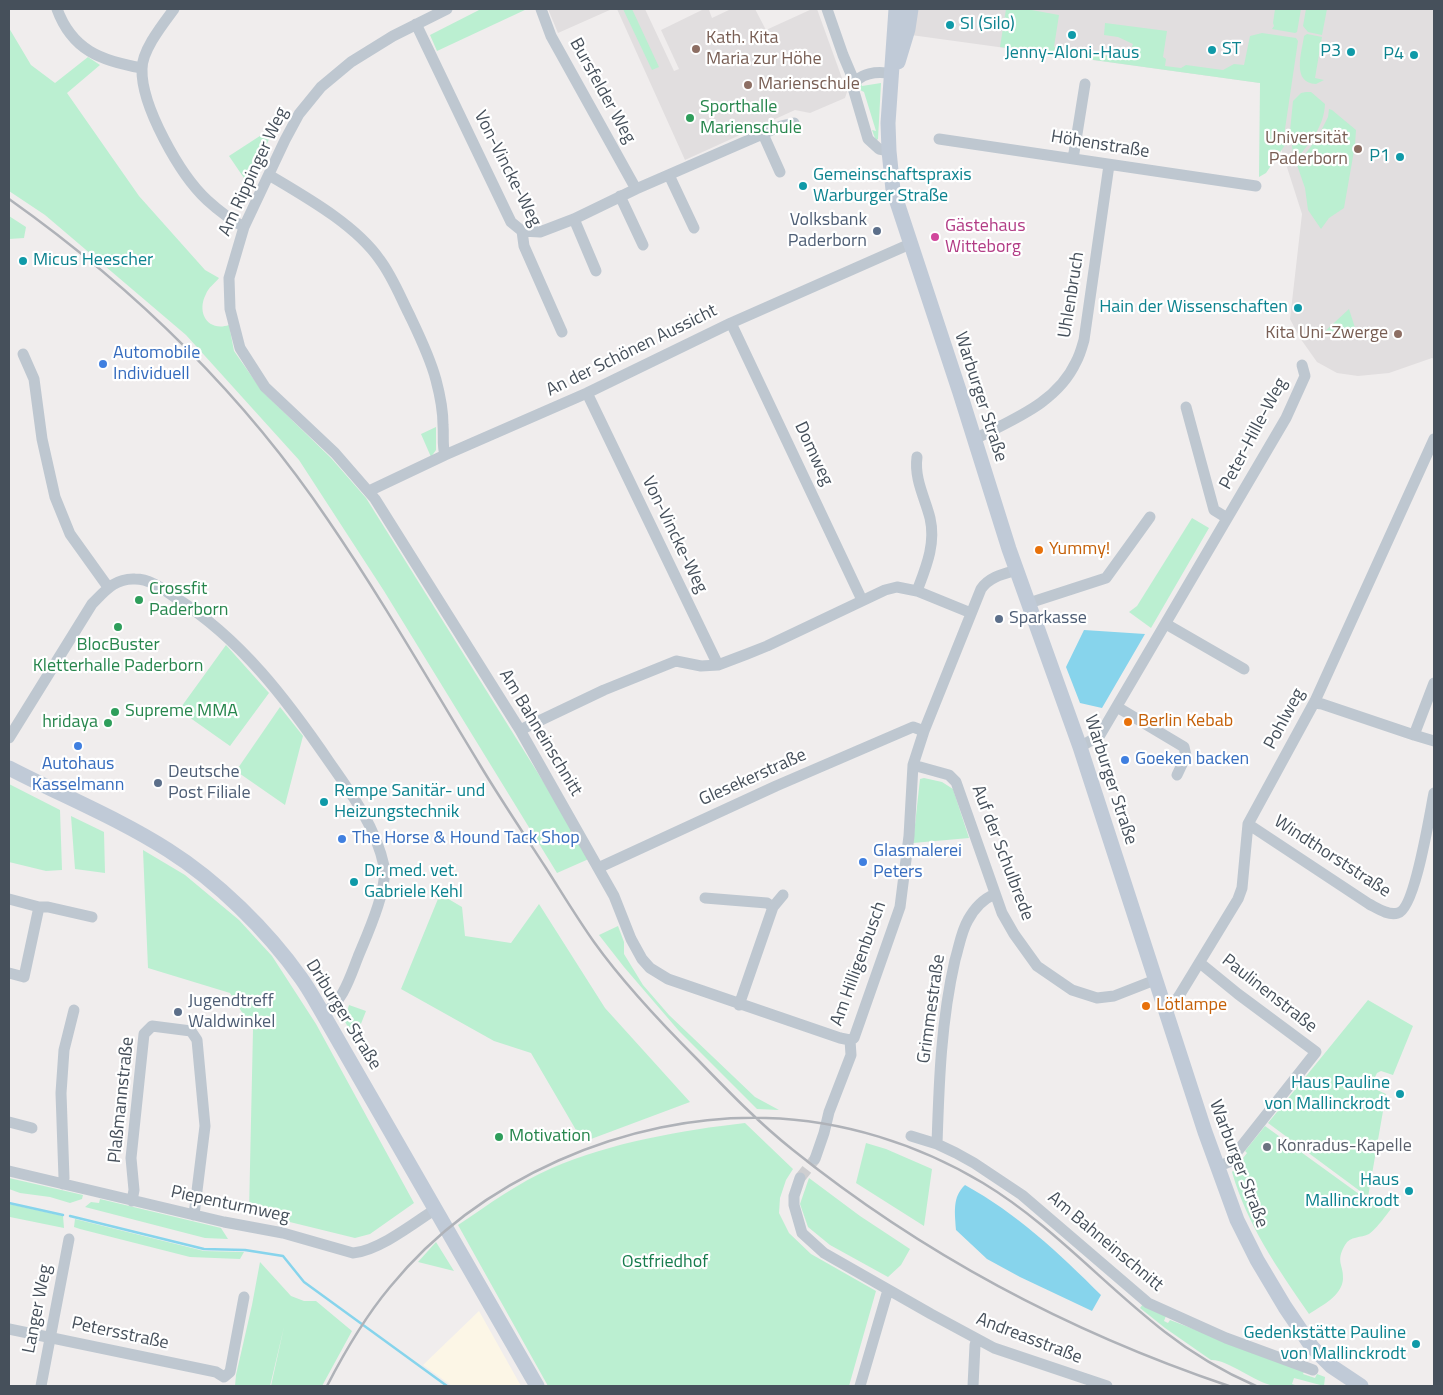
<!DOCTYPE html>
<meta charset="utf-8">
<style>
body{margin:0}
#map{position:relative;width:1443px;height:1395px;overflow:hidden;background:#f0eded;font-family:"Titillium Web",sans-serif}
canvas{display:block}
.frame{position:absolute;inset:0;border:10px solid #46505b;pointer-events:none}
</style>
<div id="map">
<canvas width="1443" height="1395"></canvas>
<div class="frame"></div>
</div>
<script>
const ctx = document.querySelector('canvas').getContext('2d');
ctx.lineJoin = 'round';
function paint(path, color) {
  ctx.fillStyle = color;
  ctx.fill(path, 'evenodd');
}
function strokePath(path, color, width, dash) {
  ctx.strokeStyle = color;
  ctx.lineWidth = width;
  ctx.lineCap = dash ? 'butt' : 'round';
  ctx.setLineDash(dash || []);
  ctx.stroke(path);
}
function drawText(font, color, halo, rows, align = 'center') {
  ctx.font = font + ' "Titillium Web",sans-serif';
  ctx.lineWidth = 4.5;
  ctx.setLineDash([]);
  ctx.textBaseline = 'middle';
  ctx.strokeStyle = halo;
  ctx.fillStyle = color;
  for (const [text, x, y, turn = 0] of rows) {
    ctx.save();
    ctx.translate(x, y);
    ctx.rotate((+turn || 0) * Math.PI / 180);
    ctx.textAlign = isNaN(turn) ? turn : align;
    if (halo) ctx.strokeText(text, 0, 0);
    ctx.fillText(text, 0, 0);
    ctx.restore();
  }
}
paint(new Path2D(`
 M479,1311l42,75h-69l-29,-21z`), '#fcf6e6');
paint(new Path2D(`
 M548,9h64l-54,24z
 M617,9h28l29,62 5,-2 -18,-39 43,-21 5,1 3,8 19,-9h24l11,21 46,-21h5l30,83 -2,6 -35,15 -15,-3 -110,50z
 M916,9h518v350l-2,-1 -43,15 -31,3 -21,-3 -20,-11 -17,-24 -10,-19 12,-105 -42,-131 -349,-48z`), '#e1dedf');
paint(new Path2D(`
 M481,9h46l-90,42 -7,-16z
 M623,9h9l27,58 -7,3z
 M1006,9h20l33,6 -5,32 73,12 6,-15 -15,-7 -14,-2 1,-12 62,8 -4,26 3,2 -1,7 16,2 5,-3 37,5 11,-6 10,1 6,-29 12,-3 34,5 2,3 -13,88v16l-19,28 -7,4 1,-94 -260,-36z
 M1275,9h26l-4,23 -2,1 -23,-4 2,-3 -1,-3z
 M1306,9h21l-5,26 -14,-3 -5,-6z
 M9,28l22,37 24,18 33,-26 12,8 -33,28 72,103 66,74 14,8c-4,5 -11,10 -13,16 -10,19 2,38 23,31l5,26 28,40 69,67 35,40 225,360 -34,15 -173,-282 -85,-131 -113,-125 -141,-120 -36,-24z
 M1307,34l15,3 -7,41 9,2 -8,4c-25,-1 -14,-32 -12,-48z
 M861,80l1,6 19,-3 -3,56 -2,2 -4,-11 4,1 -12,-39 -8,-4z
 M1306,92h5l14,12c-1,23 -15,38 -28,55l-4,-6 -3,-22 3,-30 8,-8z
 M1329,109l3,1 24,20 -1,15 -11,63 -15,10 -8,11 -13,-19 -3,-22 -8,-23 21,-28 10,-20z
 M266,132l4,5 -22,47 -19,-28z
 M9,216l17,11 -2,11 -15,1z
 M1349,309l8,25 -10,2 -25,-2z
 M436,427v23l-5,7 -10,-23z
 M1192,518l17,10 -58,100 -22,-16 8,-6z
 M226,645l43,48 -39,53 -51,-36z
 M280,707l23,29 -18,69 -49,-34z
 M924,778l18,4 11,7 16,49 -56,5 7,-64z
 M9,784l51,26 2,60 -16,1 -37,-9z
 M71,816l33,16 1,41 -30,-4z
 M143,850l42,25 54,45 33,36 44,68 98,179 -44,31 -15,4 -106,-26 4,-182 -23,-37 -82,-25z
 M440,894l22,13 3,29 46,7 28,-39 66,104 85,94 -107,40 -52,-89 -37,-12 -93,-52z
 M618,926l6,16v12l19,31 26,30 86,82 24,13 -22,-1 -78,-78 -55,-64 -25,-32z
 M1368,1000l45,26 -20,49 -12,-4 -4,2 -5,10 3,6 11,5 -18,103 -100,-74z
 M349,1005l17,6 -11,28 -11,-19z
 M745,1123l48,46 -7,11 -6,18 -1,15 10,20 22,21 65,37 -27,95h-301l-90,-161c30,-20 61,-43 94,-57 57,-25 131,-38 193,-45z
 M1265,1126l105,76 25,2c-6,7 -19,26 -26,30 -8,4 -19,2 -24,11 -10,17 -1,20 -2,34 -1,17 -22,27 -34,35 -32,-47 -61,-87 -77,-142l15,-19 -2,-2z
 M866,1143l20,6 46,20 -8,57 -68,-43z
 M9,1178l74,17 -1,4 -12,4 -20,-6 -30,-4 -11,-4z
 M809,1178l51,38 50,33 -9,16 -13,12 -58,-32 -22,-18 -8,-23z
 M100,1199l121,29 7,11 -23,-1 -120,-31 6,-5 8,1z
 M9,1204l54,12 1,12 -54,-11 -1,-1z
 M75,1219l129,32 40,1 -4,7 -50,-2 -110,-28 -6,-2z
 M436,1242l18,29 -36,-9z
 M260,1262l31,34 13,5h12l36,30 -30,55h-51l13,-59 -14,59h-35l1,-11 16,-70z
 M1143,1304l23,12 -2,5 4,2 2,-3 110,42 25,7 -2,5 12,4 2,-4 8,3 -1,9 -30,-8 -2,6 6,2c-8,0 -17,2 -24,0 -20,-4 -47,-27 -63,-26l-46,-32 -25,-20z`), '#bbefd1');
paint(new Path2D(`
 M1084,630l61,4 -43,74 -22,-5 -14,-36z
 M965,1185c51,28 94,68 136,110l-9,16 -72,-34 -33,-18 -31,-29c-1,-17 -4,-33 9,-45z`), '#87d4ec');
strokePath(new Path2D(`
 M9,1203l54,12
 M70,1216l134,33 41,1 38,6 21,26 143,104`), '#87d4ec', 2.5);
strokePath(new Path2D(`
 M800,1178l15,-19`), '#ceced0', 11, [11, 5.5]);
strokePath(new Path2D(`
 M57,9c15,41 44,52 85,59
 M174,9c-11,15 -32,41 -32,60 -1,37 38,106 65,131 12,11 24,20 37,27
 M447,9l-54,27 -42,26 -30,25 -22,27 -14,26 -41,87 -15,51 1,31 10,39 25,39 70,66 40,46 145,231 94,166 17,43 11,20 8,9 18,11 172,59 10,2
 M541,9l10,27 85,153
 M827,9l16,46 11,26
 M416,24l95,198 11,9 2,15 38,86
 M763,134l17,38
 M939,139l317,47
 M889,151l-10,-2 -11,-10 -15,-51c4,-16 26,-17 39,-14
 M1073,159l12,-75
 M269,175c37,22 87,50 111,85 12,16 20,36 29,54 10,21 21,43 27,66 4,15 7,30 7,45 1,11 -1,20 2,30
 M669,175l25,53
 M620,196l23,49
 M574,219l22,52
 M522,231l18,1 34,-13 62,-30 145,-63 13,-3
 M731,323l131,277
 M23,354l11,25 8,60 13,58 15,37 38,53
 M587,393l131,272
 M1186,407l28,103 13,8
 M975,439c38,-20 82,-36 101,-77 4,-7 6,-15 8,-22l25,-175
 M917,457c-3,22 8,41 13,61 6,26 -4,49 -13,73
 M369,491l76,-36 142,-62 144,-70 179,-79
 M1029,603l77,-25 44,-61
 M1166,624l78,45
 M1314,703l8,1 92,31 20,6
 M1117,707l67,40 2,9 -9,19
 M520,730l84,-40 72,-29 25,5 17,-1 29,-11 20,-8 118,-56 12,-3 20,4 54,22
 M1414,735l20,-52
 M9,738l83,-134c13,-13 23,-26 43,-25 16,0 29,11 41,19 65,41 111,102 154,165 22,31 46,65 54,103 4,23 -17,69 -26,91 -8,20 -15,45 -35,57
 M1080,747l20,-12 186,-317 19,-42 -3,-11
 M913,765l36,10 7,7 46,131 12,21 23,32 35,24 25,8 17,-2 41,-16
 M1248,824l121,80c8,4 19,12 29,9 17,-4 32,-101 36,-120
 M598,868l178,-82 137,-59 11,4
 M705,898l62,5 6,4 -34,98
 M9,899l30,8 -15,70 -15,-4
 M39,907h9l44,10
 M773,907l10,-12
 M1200,963l38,31 78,58 -87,110 -12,5
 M1163,1005l13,-5 3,-4 59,-97 4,-11 6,-64 67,-123 119,-262
 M9,1122l23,6
 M911,1136l26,8 19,9 18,10 48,32 126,108 78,35 87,32
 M937,1144c2,-62 4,-123 18,-184 4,-13 6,-28 13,-40 6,-11 15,-21 27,-26
 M815,1159l9,-26 5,-21 22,-57 -1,-15 4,-2 46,-131 9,-71 4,-71 11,-34 57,-142c8,-12 22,-15 36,-19
 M9,1171l215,51 59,11 70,20c25,-2 60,-29 81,-43
 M800,1178l-6,18v9l8,28 22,20 107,61 63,34 113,38
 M63,1184l1,-6 -3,-85 3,-43 10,-40
 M132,1201l2,-11 -3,-32 13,-124 8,-8 39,5 6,9 8,86 -11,89
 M9,1329l207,43 8,5
 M224,1377l6,-5 14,-75
 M41,1386l28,-147
 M860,1386l28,-96
 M973,1386l2,-41 2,-6`), '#bec7d0', 11);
strokePath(new Path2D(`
 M896,9l-8,114 1,28 4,39 67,203 49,156 71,198 125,385 32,88 20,40 28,47 27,40 19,19 30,20
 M898,62l10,-33 3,-20
 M9,768c52,27 109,50 159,82 49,31 99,80 133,128 8,11 15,24 22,36l214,372`), '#c0cad7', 15);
strokePath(new Path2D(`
 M9,199c124,88 234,195 319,321 54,79 102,163 152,245 21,35 44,69 66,103 16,25 31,50 48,74 30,42 67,81 104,118 30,31 61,63 95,90 132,106 276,182 436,236
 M327,1386c18,-35 38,-69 63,-99 88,-108 236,-173 376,-169 76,2 152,26 217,65 68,41 120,101 182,149 28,22 59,40 91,54`), '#afb2b8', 2.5);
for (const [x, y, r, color] of [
 [950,25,5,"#0f9aa8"],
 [1072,35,5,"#0f9aa8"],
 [696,49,5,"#8d6e63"],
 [1212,50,5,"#0f9aa8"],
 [1351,52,5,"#0f9aa8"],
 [1414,55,5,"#0f9aa8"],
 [748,85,5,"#8d6e63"],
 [690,118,5,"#2e9e5b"],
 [1358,149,5,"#8d6e63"],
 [1400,157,5,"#0f9aa8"],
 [803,186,5,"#0f9aa8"],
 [877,231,5,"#5c6f8a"],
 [935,237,5,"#d1479c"],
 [23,261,5,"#0f9aa8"],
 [1298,308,5,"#0f9aa8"],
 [1398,334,5,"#8d6e63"],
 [103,364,5,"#3f7fe0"],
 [1039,550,5,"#e8710a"],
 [139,600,5,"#2e9e5b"],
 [999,619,5,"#5c6f8a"],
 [118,627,5,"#2e9e5b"],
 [115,712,5,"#2e9e5b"],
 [1128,722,5,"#e8710a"],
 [108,723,5,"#2e9e5b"],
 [78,746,5,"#3f7fe0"],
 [1125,760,5,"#3f7fe0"],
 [158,783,5,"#5c6f8a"],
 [324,802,5,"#0f9aa8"],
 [342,839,5,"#3f7fe0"],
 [863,862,5,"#3f7fe0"],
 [354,882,5,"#0f9aa8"],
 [1146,1006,5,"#e8710a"],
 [178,1012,5,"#5c6f8a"],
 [1400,1094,5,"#0f9aa8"],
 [499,1137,5,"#2e9e5b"],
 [1267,1147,5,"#6b7280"],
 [1409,1191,5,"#0f9aa8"],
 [1416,1344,5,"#0f9aa8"]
]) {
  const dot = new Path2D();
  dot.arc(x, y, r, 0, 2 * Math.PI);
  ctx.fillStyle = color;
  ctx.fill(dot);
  strokePath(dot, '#fff', 2);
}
drawText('18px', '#0d838f', '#fff', [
 ["SI (Silo)",960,25,"left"],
 ["ST",1222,50,"left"],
 ["P3",1341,52],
 ["Jenny-Aloni-Haus",1072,54,"center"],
 ["P4",1404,55],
 ["P1",1390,157],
 ["Gemeinschaftspraxis",813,176,"left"],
 ["Warburger Straße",813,197,"left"],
 ["Micus Heescher",33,261,"left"],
 ["Hain der Wissenschaften",1288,308],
 ["Rempe Sanitär- und",334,792,"left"],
 ["Heizungstechnik",334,813,"left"],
 ["Dr. med. vet.",364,872,"left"],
 ["Gabriele Kehl",364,893,"left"],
 ["Haus Pauline",1390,1084],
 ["von Mallinckrodt",1390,1105],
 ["Haus",1399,1181],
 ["Mallinckrodt",1399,1202],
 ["Gedenkstätte Pauline",1406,1334],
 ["von Mallinckrodt",1406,1355]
], 'right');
drawText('18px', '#785e54', '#fff', [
 ["Kath. Kita",706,39],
 ["Maria zur Höhe",706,60],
 ["Marienschule",758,85],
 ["Universität",1348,139,"right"],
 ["Paderborn",1348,160,"right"],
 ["Kita Uni-Zwerge",1388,334,"right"]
], 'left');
drawText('18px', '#46505b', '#fff', [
 ["Bursfelder Weg",602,91,61],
 ["Höhenstraße",1100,145,9],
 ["Von-Vincke-Weg",507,169,63],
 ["Am Rippinger Weg",254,172,-65],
 ["Uhlenbruch",1072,295,-81],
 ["An der Schönen Aussicht",632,351,-26],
 ["Warburger Straße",980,397,72],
 ["Peter-Hille-Weg",1254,434,-62],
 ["Domweg",813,454,65],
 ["Von-Vincke-Weg",674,535,64],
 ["Pohlweg",1285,719,-62],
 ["Am Bahneinschnitt",540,733,59],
 ["Glesekerstraße",753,778,-24],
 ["Warburger Straße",1110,780,72],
 ["Auf der Schulbrede",1002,853,69],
 ["Windthorststraße",1332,857,33],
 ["Am Hilligenbusch",859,964,-70],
 ["Paulinenstraße",1269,994,38],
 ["Grimmestraße",932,1009,-82],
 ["Driburger Straße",343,1015,58],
 ["Plaßmannstraße",122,1100,-84],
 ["Warburger Straße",1238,1164,69],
 ["Piepenturmweg",230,1205,12],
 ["Am Bahneinschnitt",1105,1242,40],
 ["Langer Weg",38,1309,-79],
 ["Petersstraße",120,1334,12],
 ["Andreasstraße",1029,1339,21]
]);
drawText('18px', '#27864d', '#fff', [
 ["Sporthalle",700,108],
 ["Marienschule",700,129],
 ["Crossfit",149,590],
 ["Paderborn",149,611],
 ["BlocBuster",118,646,"center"],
 ["Kletterhalle Paderborn",118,667,"center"],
 ["Supreme MMA",125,712],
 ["hridaya",98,723,"right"],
 ["Motivation",509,1137]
], 'left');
drawText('18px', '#4e5e75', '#fff', [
 ["Volksbank",867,221,"right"],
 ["Paderborn",867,242,"right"],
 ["Sparkasse",1009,619],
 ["Deutsche",168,773],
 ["Post Filiale",168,794],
 ["Jugendtreff",188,1002],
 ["Waldwinkel",188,1023]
], 'left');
drawText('18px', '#b23c85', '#fff', [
 ["Gästehaus",945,227],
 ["Witteborg",945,248]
], 'left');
drawText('18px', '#366cbe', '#fff', [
 ["Automobile",113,354],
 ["Individuell",113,375],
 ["Goeken backen",1135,760],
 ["Autohaus",78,765,"center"],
 ["Kasselmann",78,786,"center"],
 ["The Horse & Hound Tack Shop",352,839],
 ["Glasmalerei",873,852],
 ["Peters",873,873]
], 'left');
drawText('18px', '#c56008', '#fff', [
 ["Yummy!",1049,550],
 ["Berlin Kebab",1138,722],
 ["Lötlampe",1156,1006]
], 'left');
drawText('18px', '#5b616d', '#fff', [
 ["Konradus-Kapelle",1277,1147]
], 'left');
drawText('18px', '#167c4d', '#fff', [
 ["Ostfriedhof",665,1263]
]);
</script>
